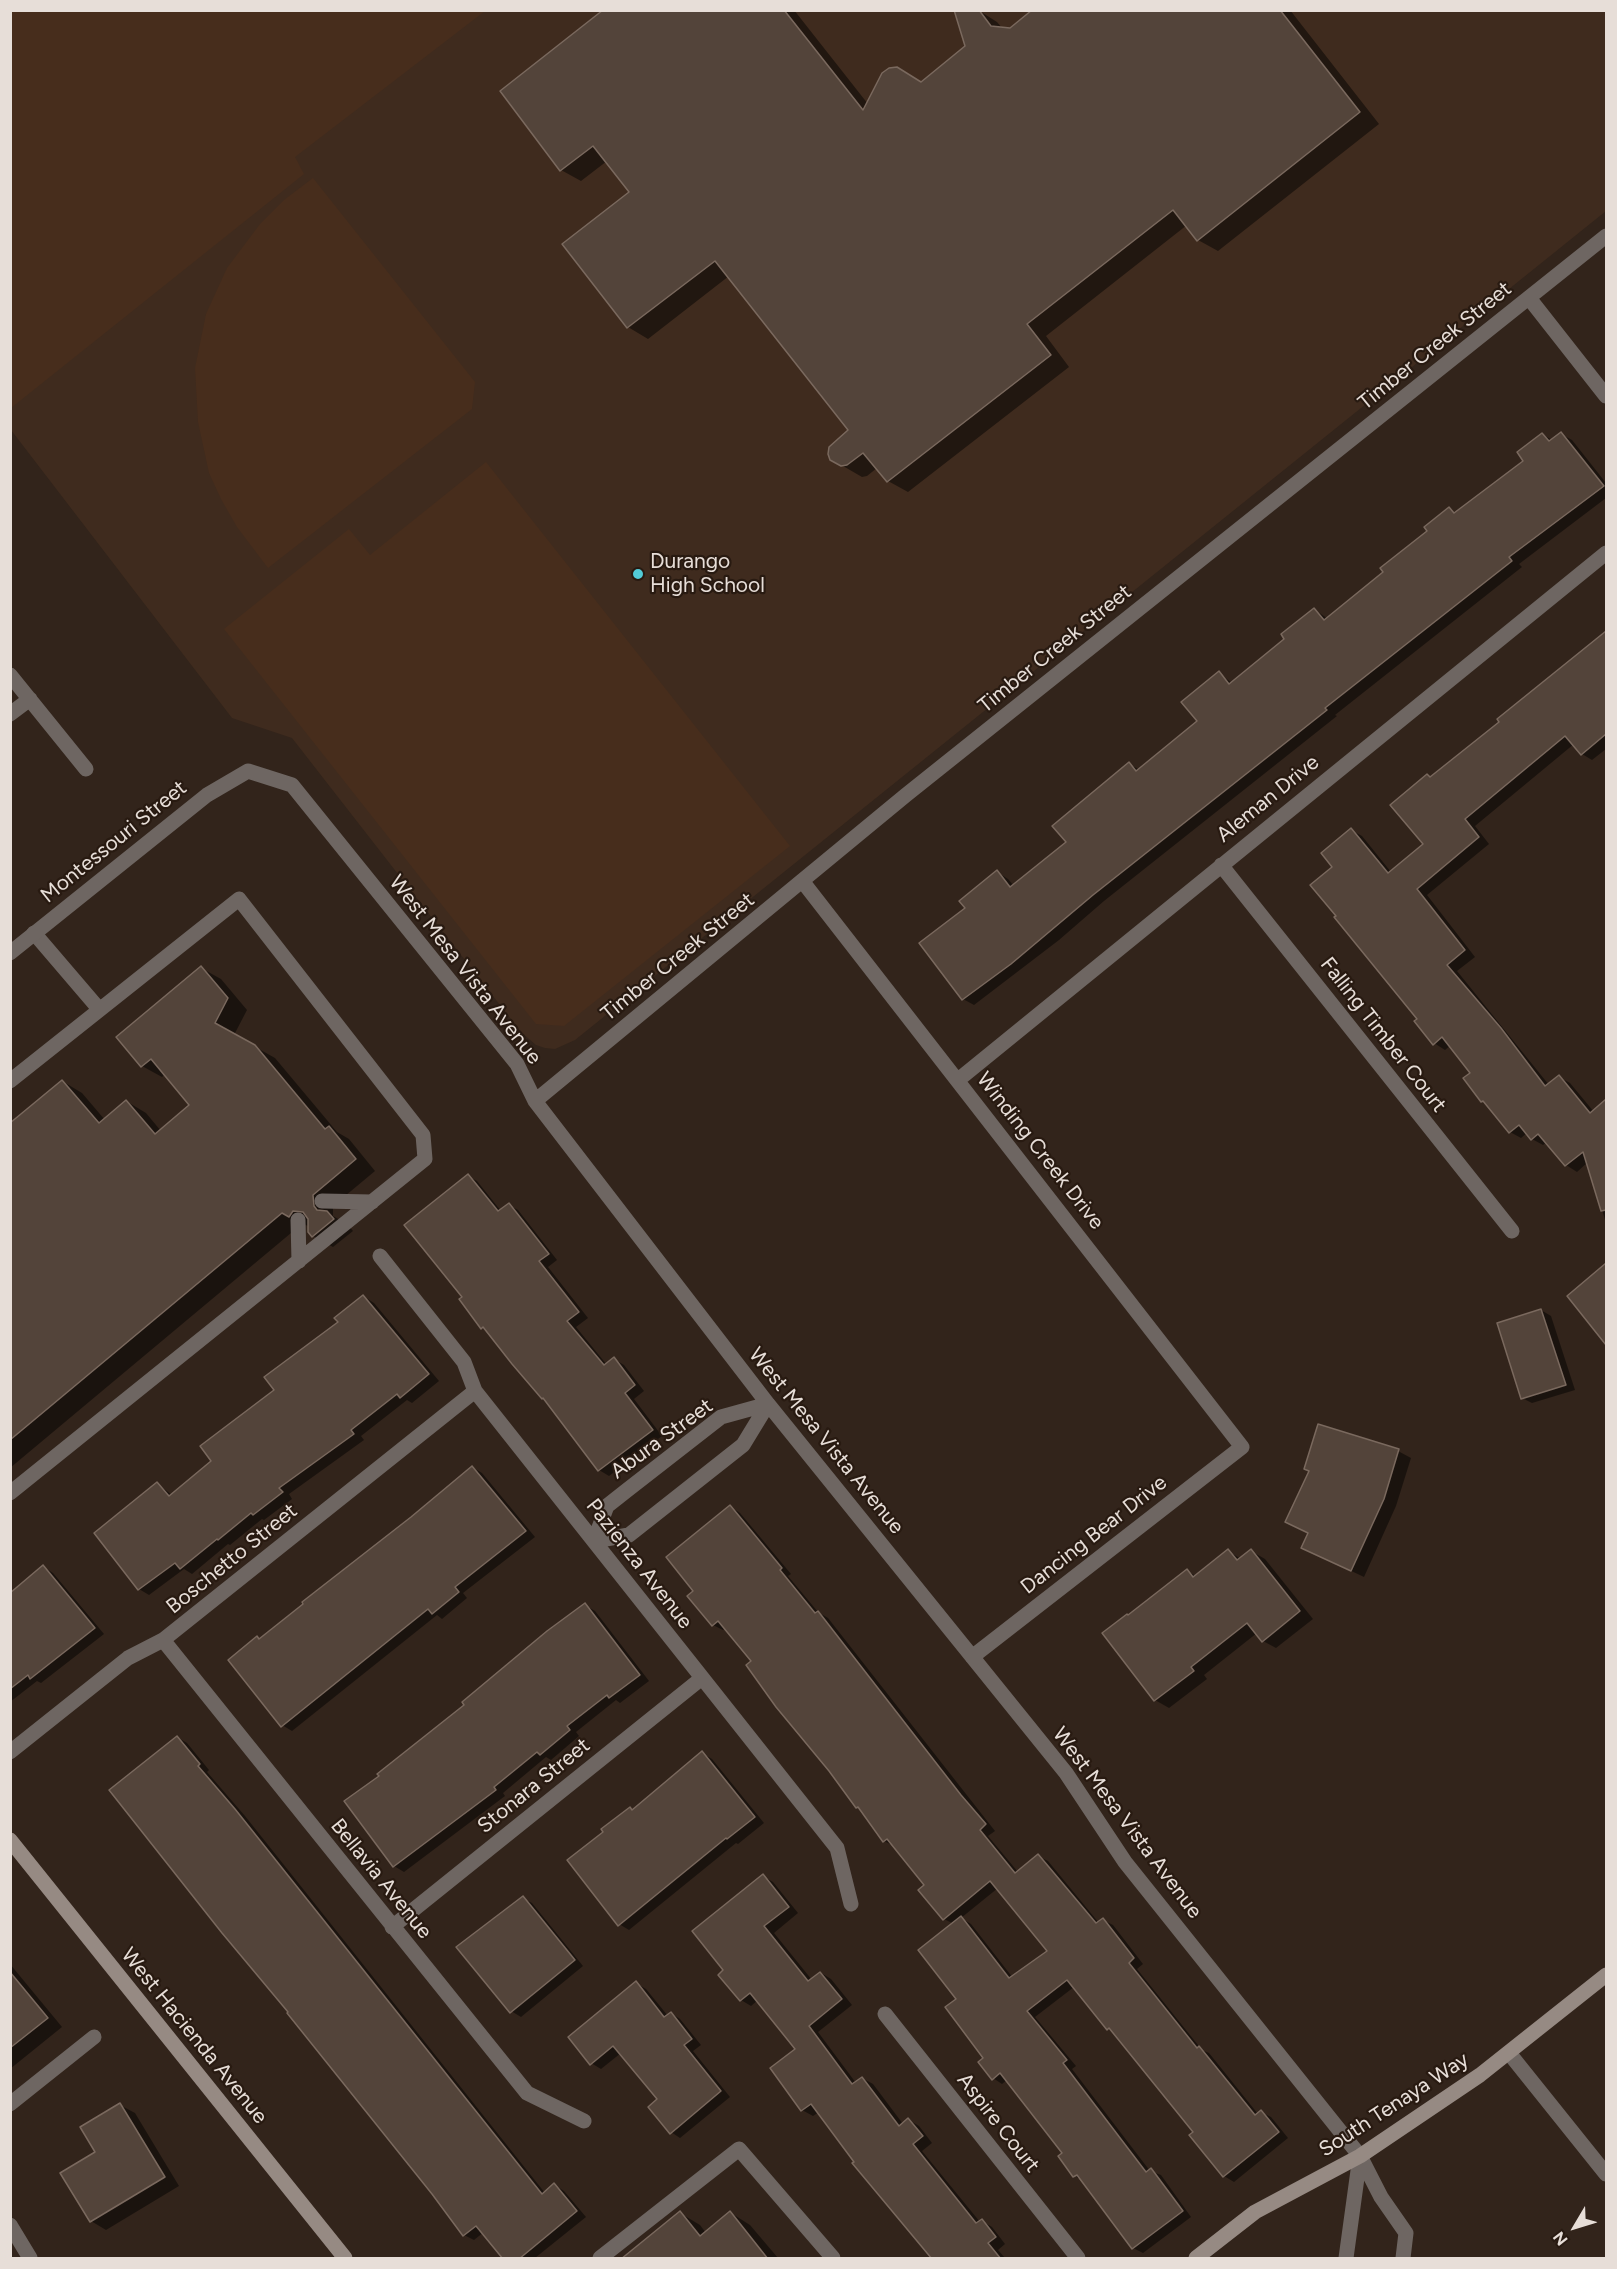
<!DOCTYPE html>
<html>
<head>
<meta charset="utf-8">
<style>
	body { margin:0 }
	#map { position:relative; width:1617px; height:2269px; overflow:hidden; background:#32241b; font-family:Figtree,sans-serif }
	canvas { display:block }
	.frame { position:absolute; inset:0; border:12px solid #e7ded8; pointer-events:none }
	.north { position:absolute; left:1545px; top:2197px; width:60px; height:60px; -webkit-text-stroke:4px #281a11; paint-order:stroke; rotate:232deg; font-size:16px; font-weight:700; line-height:24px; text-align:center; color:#e7ded8 }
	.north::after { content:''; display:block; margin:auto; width:21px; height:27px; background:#e7ded8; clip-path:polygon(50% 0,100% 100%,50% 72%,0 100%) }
</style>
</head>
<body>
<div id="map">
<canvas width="1617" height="2269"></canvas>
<div class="frame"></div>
<div class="north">N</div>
</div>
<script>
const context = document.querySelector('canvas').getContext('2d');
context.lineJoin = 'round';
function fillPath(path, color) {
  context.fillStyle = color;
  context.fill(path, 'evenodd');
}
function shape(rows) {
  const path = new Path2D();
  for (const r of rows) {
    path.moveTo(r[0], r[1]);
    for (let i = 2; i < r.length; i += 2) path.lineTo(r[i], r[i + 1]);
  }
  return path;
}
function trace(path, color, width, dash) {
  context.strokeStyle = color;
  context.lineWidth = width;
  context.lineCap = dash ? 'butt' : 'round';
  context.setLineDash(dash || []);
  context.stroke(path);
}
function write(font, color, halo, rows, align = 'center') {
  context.font = font + ' Figtree,sans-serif';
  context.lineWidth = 4.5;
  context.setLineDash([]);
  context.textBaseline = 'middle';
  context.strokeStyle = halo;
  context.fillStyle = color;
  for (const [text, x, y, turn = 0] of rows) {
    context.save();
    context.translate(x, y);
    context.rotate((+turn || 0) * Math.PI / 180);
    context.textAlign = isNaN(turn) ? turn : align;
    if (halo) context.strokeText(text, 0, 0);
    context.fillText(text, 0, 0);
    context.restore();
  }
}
const built = shape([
	[11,11,1606,11,1606,211,575,1040,555,1049,545,1048,536,1045,521,1032,292,738,232,718,11,430]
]);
const green = shape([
	[11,10,485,10,485,11,295,157,304,174,11,408],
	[313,178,475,382,472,409,268,568,237,527,221,499,209,473,198,422,195,368,206,314,227,268,260,224,284,200],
	[486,462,790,846,564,1026,536,1024,224,629,349,529,370,555]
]);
const shadow = shape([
	[606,10,794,10,868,104,921,83,967,47,978,10,997,22,1003,29,1010,30,1035,10,1290,10,1379,124,1218,251,1198,240,1187,225,1046,336,1069,367,908,492,888,481,877,468,867,476,862,477,831,459,850,430,729,276,648,339,628,327,564,245,631,192,607,161,581,181,561,170],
	[1542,434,1552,440,1561,434,1572,440,1606,483,1606,498,1519,564,1522,567,1335,715,1337,716,1104,901,1059,940,974,1005,963,999,968,909,997,872,1008,879,1014,886,1068,843,1129,764,1140,770,1199,721,1219,673,1232,683,1286,639,1314,609,1328,619,1386,573,1449,509,1457,513,1526,461],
	[1606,634,1606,749,1592,760,1582,754,1574,744,1475,826,1489,844,1427,895,1475,957,1457,971,1549,1085,1559,1077,1570,1083,1594,1112,1601,1105,1606,1108,1606,1171,1600,1176,1588,1162,1577,1172,1566,1165,1547,1142,1543,1145,1532,1139,1527,1133,1521,1138,1510,1132,1488,1105,1482,1101,1472,1073,1451,1045,1445,1050,1434,1043,1419,1020,1334,867,1351,830,1362,836,1391,872,1425,844,1431,778,1501,722,1522,701],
	[201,968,221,979,247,1010,234,1035,275,1058,337,1132,349,1139,375,1171,333,1206,333,1216,347,1224,353,1231,333,1247,313,1236,309,1227,303,1223,10,1468,10,1125,62,1081,82,1093,105,1120,126,1101,146,1113,161,1131,191,1105,165,1074,162,1077,142,1066],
	[468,1176,477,1181,501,1211,509,1205,518,1210,557,1260,548,1267,588,1318,576,1327,607,1365,614,1359,624,1365,644,1391,634,1399,662,1436,609,1476,599,1470,547,1400,488,1331,482,1328,464,1297],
	[1606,1190,1606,1223,1597,1193],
	[1603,1267,1606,1269,1606,1338,1599,1333],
	[363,1296,374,1303,439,1381,412,1403,407,1400,361,1436,364,1440,289,1494,292,1499,264,1520,262,1519,230,1545,228,1544,192,1574,184,1569,149,1595,139,1589,158,1484,172,1495,214,1461,276,1390],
	[1541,1310,1551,1316,1575,1390,1532,1403,1522,1398],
	[1319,1426,1398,1451,1411,1458,1396,1506,1364,1577,1303,1548,1310,1533,1311,1471],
	[472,1467,482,1473,535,1537,463,1593,467,1598,442,1619,437,1615,292,1731,282,1725,257,1638,260,1640,412,1519],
	[731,1507,740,1513,791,1574,788,1576,818,1612,828,1618,995,1831,988,1836,1018,1872,1038,1856,1048,1861,1099,1923,1103,1920,1113,1925,1143,1964,1137,1969,1202,2050,1209,2053,1258,2114,1261,2112,1271,2117,1288,2138,1234,2182,1224,2176,1195,2132,1115,2032,1108,2029,1074,1987,1035,2017,1076,2066,1072,2069,1150,2171,1161,2175,1191,2217,1143,2253,1133,2248,1084,2182,1075,2176,1064,2153,1007,2080,1002,2084,993,2078,958,1999,954,1924,944,1919,926,1885,894,1846,884,1841,863,1811,857,1807,753,1661,726,1628,723,1630,713,1625,696,1591],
	[998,1888,1049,1951,1013,1978,971,1924,961,1918],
	[1228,1551,1241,1559,1251,1551,1265,1559,1313,1619,1276,1648,1263,1641,1257,1633,1204,1675,1207,1679,1169,1708,1155,1700,1104,1633,1129,1617,1187,1571,1196,1576],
	[44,1567,53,1573,104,1634,41,1683,37,1681,10,1702,10,1593],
	[585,1605,595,1611,649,1681,620,1703,616,1700,576,1732,579,1736,551,1760,546,1757,503,1793,505,1796,404,1872,394,1866,381,1776],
	[177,1737,187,1743,209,1770,207,1772,245,1816,545,2193,555,2185,564,2191,586,2217,535,2258,505,2258,484,2232,474,2240,464,2235],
	[702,1753,712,1759,764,1823,738,1844,736,1843,629,1930,619,1924,633,1811],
	[763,1876,773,1882,798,1913,774,1933,812,1980,821,1973,831,1979,852,2005,818,2032,856,2083,862,2078,873,2084,903,2124,909,2120,919,2126,932,2143,922,2151,980,2222,982,2221,992,2227,1005,2244,998,2250,1005,2258,932,2258,819,2112,813,2116,802,2110,797,2049,758,2000,751,2006,741,2000,726,1971],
	[523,1898,532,1903,583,1966,521,2017,511,2011],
	[10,1964,62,2027,10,2069],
	[636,1983,646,1989,668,2016,671,2013,680,2019,701,2045,693,2051,730,2097,680,2138,671,2132,659,2099,621,2053,601,2069,591,2063],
	[120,2105,135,2113,179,2186,106,2230,91,2221,97,2153],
	[680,2213,700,2225,706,2233,731,2213,750,2225,778,2258,642,2258]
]);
const building = shape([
	[603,10,784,10,863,110,882,73,889,68,897,67,921,82,965,46,954,10,979,10,991,26,1010,28,1032,10,1280,10,1360,112,1197,241,1173,210,1027,324,1051,355,887,482,863,453,847,465,841,466,830,460,828,454,829,447,848,430,715,261,627,328,562,244,629,192,593,146,560,171,500,91,603,10],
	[1561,432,1604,486,1509,557,1512,561,1325,708,1327,710,1093,895,1011,964,962,1000,919,943,965,908,959,901,997,870,1010,887,1066,842,1052,826,1129,762,1136,771,1197,721,1181,702,1219,671,1229,684,1284,639,1281,634,1314,608,1324,620,1383,572,1380,568,1427,531,1424,527,1449,507,1454,513,1523,461,1517,452,1542,433,1549,441,1561,432],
	[1606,631,1606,734,1581,755,1565,736,1465,819,1479,837,1417,889,1465,950,1447,965,1501,1028,1545,1086,1559,1075,1590,1113,1606,1099,1606,1210,1601,1211,1583,1152,1565,1166,1538,1134,1531,1140,1519,1125,1509,1133,1483,1101,1481,1102,1463,1078,1470,1073,1442,1037,1433,1045,1414,1021,1417,1019,1334,917,1336,916,1310,885,1332,867,1321,853,1351,828,1388,873,1423,844,1390,805,1427,774,1430,777,1499,722,1497,719,1606,631],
	[201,966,228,998,215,1023,255,1045,325,1129,329,1126,356,1159,313,1195,314,1206,317,1210,327,1211,334,1219,312,1237,308,1232,308,1219,303,1212,293,1211,289,1217,282,1213,10,1440,10,1123,62,1080,99,1123,126,1100,155,1134,189,1105,151,1059,141,1067,116,1037,201,966],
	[468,1174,498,1211,509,1203,549,1254,539,1261,579,1312,567,1321,604,1365,614,1357,635,1385,625,1393,653,1430,598,1471,543,1398,542,1399,512,1364,483,1327,481,1329,459,1299,462,1297,404,1225,468,1174],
	[1606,1263,1606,1345,1567,1296,1606,1263],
	[363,1295,429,1374,400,1398,397,1394,351,1430,354,1434,279,1488,283,1492,253,1515,251,1513,218,1540,217,1539,180,1569,175,1563,138,1590,94,1533,157,1482,169,1496,211,1461,200,1446,274,1390,264,1377,338,1322,334,1318,363,1295],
	[1541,1309,1566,1385,1521,1399,1497,1323,1541,1309],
	[1318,1424,1399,1449,1384,1499,1351,1571,1301,1548,1308,1533,1285,1522,1309,1471,1304,1469,1318,1424],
	[472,1466,526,1531,455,1587,459,1592,432,1614,428,1609,281,1727,228,1660,257,1636,259,1639,303,1604,302,1602,411,1517,472,1466],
	[730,1505,782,1568,780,1570,815,1613,818,1611,961,1795,986,1824,980,1830,1015,1873,1038,1854,1096,1923,1103,1918,1134,1958,1129,1963,1197,2048,1199,2046,1255,2115,1261,2110,1279,2132,1223,2177,1189,2135,1193,2132,1109,2028,1107,2030,1067,1980,1027,2011,1067,2060,1063,2063,1146,2172,1151,2168,1183,2211,1132,2249,1077,2175,1073,2177,1058,2156,1062,2153,1000,2073,992,2080,978,2062,983,2058,945,2007,956,1999,918,1950,961,1916,1009,1978,1047,1951,990,1881,943,1920,918,1890,924,1885,887,1839,883,1842,858,1807,856,1808,829,1771,776,1707,746,1665,751,1661,718,1621,712,1626,687,1596,693,1591,666,1557,730,1505],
	[1228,1549,1237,1560,1251,1549,1300,1611,1262,1642,1247,1623,1191,1667,1194,1671,1154,1701,1102,1633,1127,1614,1128,1615,1187,1569,1193,1577,1228,1549],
	[43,1565,95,1628,30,1679,28,1675,10,1689,10,1593,43,1565],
	[585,1603,640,1675,609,1698,607,1695,567,1726,570,1730,540,1755,537,1752,494,1787,496,1790,393,1867,344,1801,379,1776,377,1774,464,1705,462,1702,547,1631,585,1603],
	[177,1736,200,1764,198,1766,235,1809,542,2194,554,2183,577,2211,519,2259,503,2259,476,2226,463,2236,432,2194,287,2013,288,2012,222,1933,109,1790,177,1736],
	[702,1751,755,1817,727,1839,726,1838,618,1926,567,1860,603,1832,601,1829,630,1807,632,1810,702,1751],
	[763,1874,789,1907,764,1926,808,1981,820,1972,842,1999,809,2026,852,2084,862,2077,899,2126,908,2118,923,2136,913,2144,976,2223,982,2219,996,2237,988,2243,1001,2259,932,2259,852,2163,854,2162,811,2104,801,2111,770,2068,795,2049,750,1993,740,2001,718,1975,723,1970,692,1931,763,1874],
	[523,1896,575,1960,510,2013,456,1947,523,1896],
	[10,1972,48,2018,10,2048,10,1972],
	[636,1981,664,2017,671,2012,692,2039,684,2045,721,2091,670,2134,648,2107,657,2099,613,2046,590,2065,568,2037,636,1981],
	[120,2103,165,2177,90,2222,60,2173,95,2152,80,2127,120,2103],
	[680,2211,700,2236,730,2211,768,2259,621,2259,680,2211]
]);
const lane = shape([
	[34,933,99,1009],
	[10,1081,239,899,423,1135,425,1159,10,1493],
	[322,1201,372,1202],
	[298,1220,299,1261],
	[10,2104,94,2037],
	[1360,2156,1381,2197,1406,2233,1403,2258],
	[600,2258,739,2149,833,2258],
	[1346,2258,1360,2156]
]);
const street = shape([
	[1529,298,1606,396],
	[10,675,86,769],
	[10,714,30,699],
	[1221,865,1512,1231],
	[803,882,1242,1447,972,1657],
	[10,953,207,795,248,771,292,785,517,1064,535,1101,768,1404,1066,1773,1125,1862,1360,2156],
	[958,1080,1606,553],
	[535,1101,906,795,1606,236],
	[380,1256,464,1362,475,1391,837,1848,851,1904],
	[594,1541,607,1506,626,1491,721,1417,768,1404],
	[594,1541,629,1535,743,1445,768,1404],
	[163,1640,527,2093,584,2121],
	[10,1752,128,1658,163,1640,475,1391],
	[392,1927,702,1678],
	[885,2014,1078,2258],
	[1509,2053,1606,2174],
	[10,2225,30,2258]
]);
const secondary = shape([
	[10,1840,345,2258],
	[1196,2258,1255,2212,1360,2156,1480,2075,1606,1975]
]);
const markers = [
	[638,574,6,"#52cbd7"]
];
const streetNames = [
	["Timber Creek Street",1435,346,-39],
	["Timber Creek Street",1055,649,-39],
	["Aleman Drive",1268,799,-39],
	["Montessouri Street",114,842,-39],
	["Timber Creek Street",678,957,-39],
	["West Mesa Vista Avenue",465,970,52],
	["Falling Timber Court",1383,1035,52],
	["Winding Creek Drive",1040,1151,52],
	["Abura Street",662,1439,-36],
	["West Mesa Vista Avenue",826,1441,51],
	["Dancing Bear Drive",1094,1535,-38],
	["Boschetto Street",232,1559,-39],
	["Pazienza Avenue",639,1564,52],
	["Stonara Street",534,1786,-39],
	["West Mesa Vista Avenue",1127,1823,53],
	["Bellavia Avenue",381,1879,51],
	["West Hacienda Avenue",194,2036,51],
	["South Tenaya Way",1394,2105,-33],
	["Aspire Court",998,2123,52]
];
const poiNames = [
	["Durango",650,562],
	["High School",650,586]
];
fillPath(built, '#3f2b1e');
fillPath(green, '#472d1c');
fillPath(shadow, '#0007');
fillPath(building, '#53443a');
trace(building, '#7a695e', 1.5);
trace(lane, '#6e6662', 15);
trace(street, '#6e6662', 15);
trace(secondary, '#968a83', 15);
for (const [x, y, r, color] of markers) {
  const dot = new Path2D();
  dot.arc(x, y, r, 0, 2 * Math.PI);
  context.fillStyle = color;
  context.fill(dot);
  trace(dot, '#281a11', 2);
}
write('21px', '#e7ded8', '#281a11', streetNames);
write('21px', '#e7ded8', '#281a11', poiNames, 'left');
</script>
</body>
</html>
